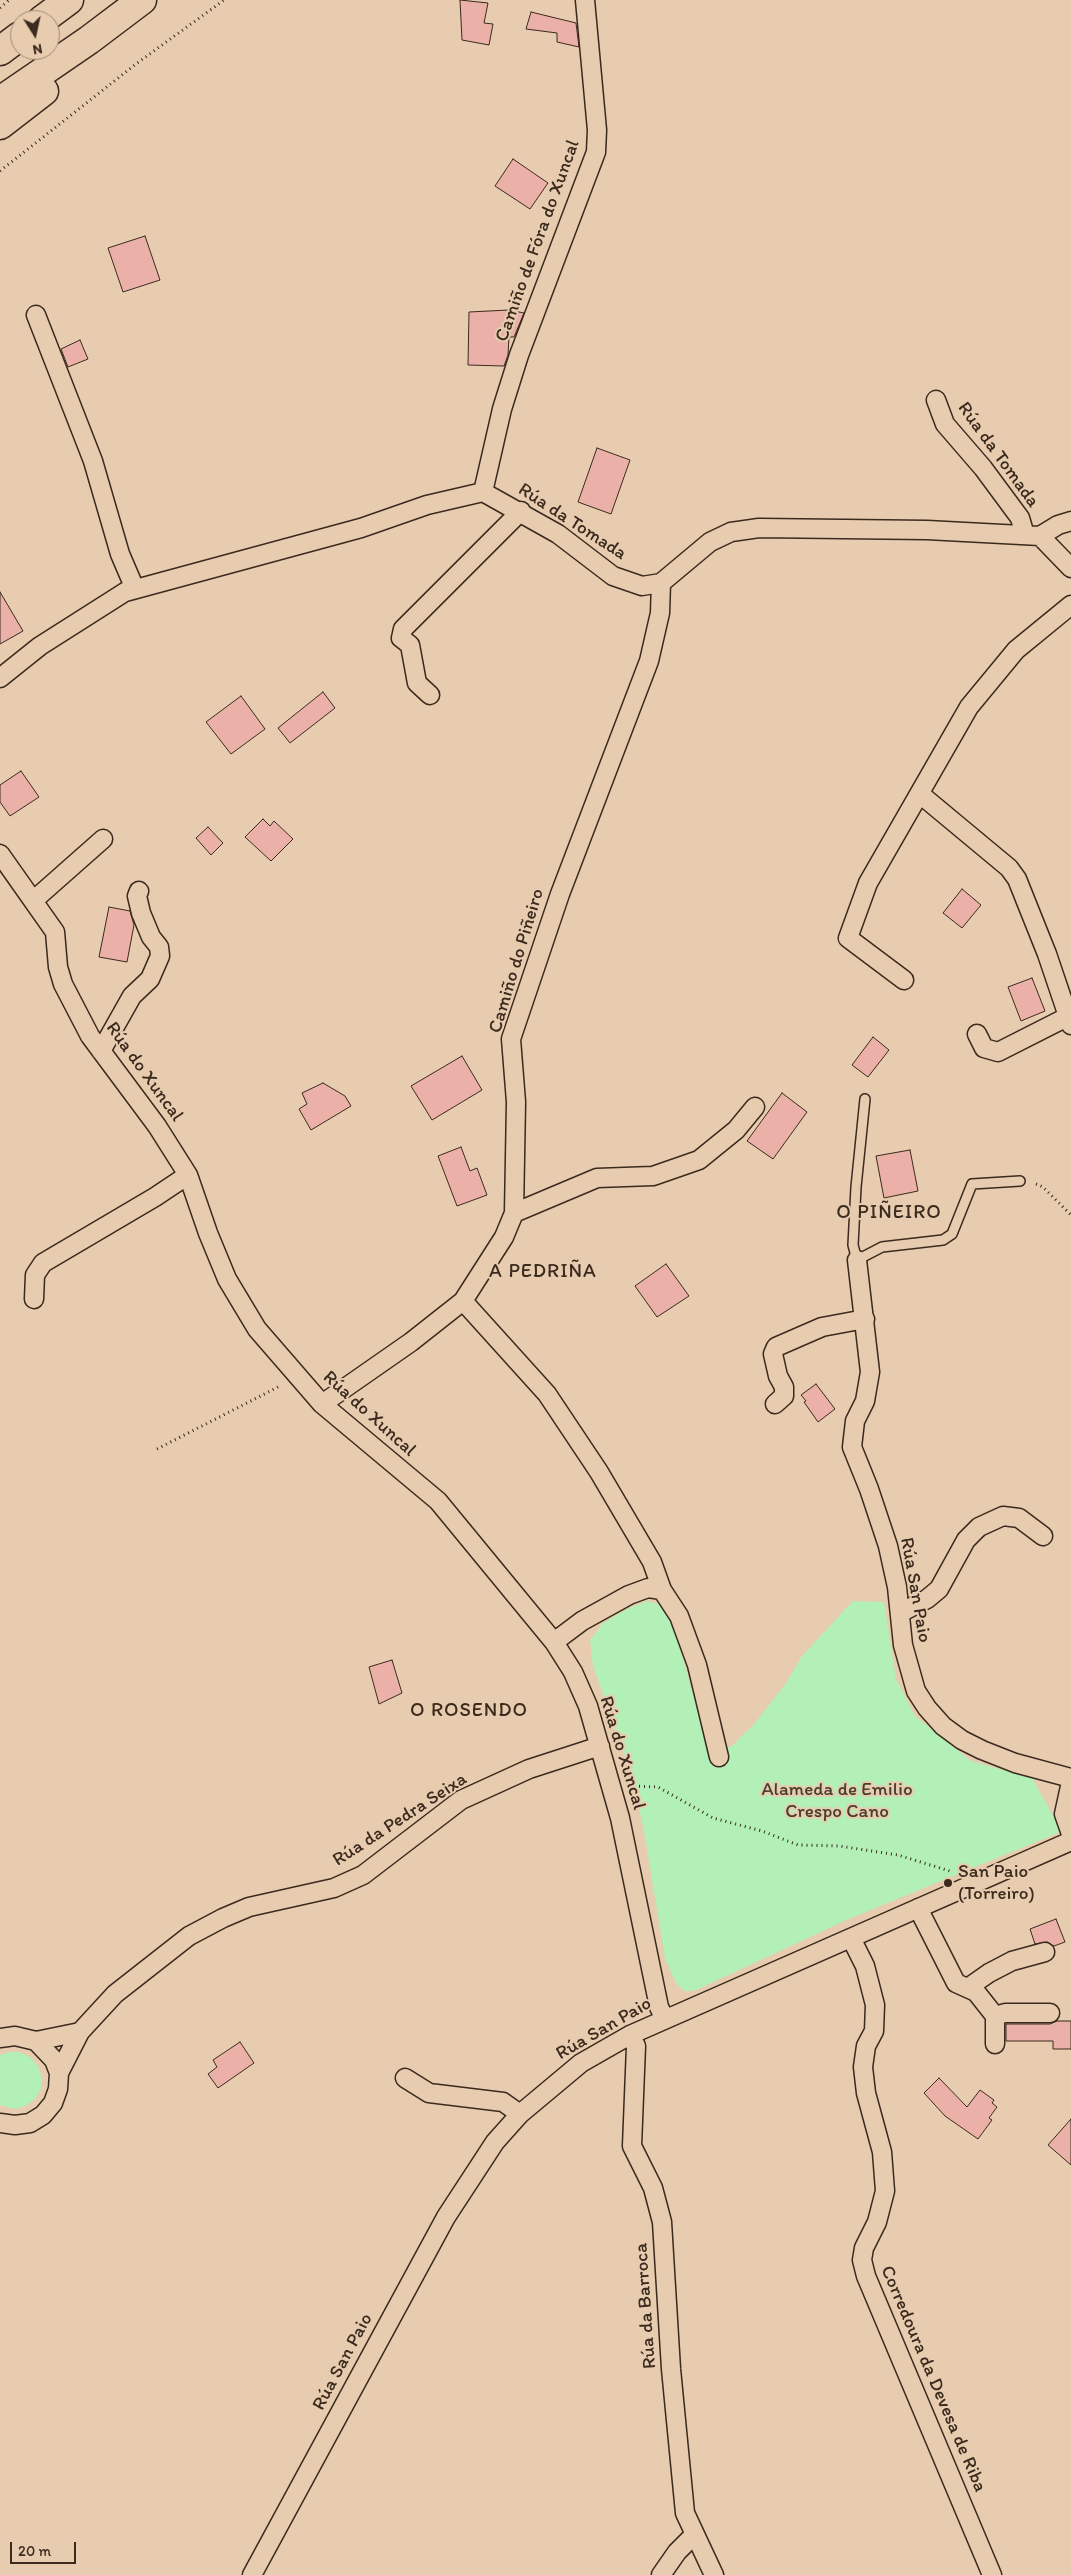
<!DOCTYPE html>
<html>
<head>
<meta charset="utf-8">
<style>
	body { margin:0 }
	#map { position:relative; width:1071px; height:2575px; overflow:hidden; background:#e7ccaf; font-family:Itim,sans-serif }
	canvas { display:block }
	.north { position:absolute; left:10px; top:10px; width:50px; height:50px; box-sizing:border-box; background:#e7ccaf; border:1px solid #a28b75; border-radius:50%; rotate:170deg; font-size:14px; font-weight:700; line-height:20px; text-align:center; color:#3b2a1e }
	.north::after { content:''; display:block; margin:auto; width:18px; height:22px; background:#3b2a1e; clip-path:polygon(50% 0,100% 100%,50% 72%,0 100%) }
	.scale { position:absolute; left:10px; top:2542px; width:66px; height:22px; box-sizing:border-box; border:2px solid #3b2a1e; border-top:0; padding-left:6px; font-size:15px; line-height:18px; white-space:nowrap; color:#3b2a1e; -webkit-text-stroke:4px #e7ccaf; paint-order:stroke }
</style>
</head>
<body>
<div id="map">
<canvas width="1071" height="2575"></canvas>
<div class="north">N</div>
<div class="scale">20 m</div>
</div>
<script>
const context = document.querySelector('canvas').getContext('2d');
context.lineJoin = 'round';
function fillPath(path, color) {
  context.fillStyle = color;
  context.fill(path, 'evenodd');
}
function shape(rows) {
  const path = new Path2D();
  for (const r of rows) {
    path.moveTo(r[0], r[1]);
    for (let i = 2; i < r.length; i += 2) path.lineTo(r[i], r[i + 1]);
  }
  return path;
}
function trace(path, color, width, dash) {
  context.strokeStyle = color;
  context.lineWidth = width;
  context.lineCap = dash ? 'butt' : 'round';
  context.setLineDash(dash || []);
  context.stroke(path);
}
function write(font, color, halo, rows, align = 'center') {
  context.font = font + ' Itim,sans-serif';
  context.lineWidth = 4;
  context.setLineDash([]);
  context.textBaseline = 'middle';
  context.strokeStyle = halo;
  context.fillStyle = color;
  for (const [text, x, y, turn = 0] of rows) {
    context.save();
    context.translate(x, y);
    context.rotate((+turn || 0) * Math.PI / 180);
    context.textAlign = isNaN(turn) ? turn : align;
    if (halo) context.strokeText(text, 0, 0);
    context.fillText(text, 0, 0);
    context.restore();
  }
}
const green = shape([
	[647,1601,662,1605,672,1618,710,1756,733,1745,755,1723,786,1683,802,1656,853,1601,884,1602,896,1679,915,1716,971,1761,1032,1778,1060,1828,1058,1833,851,1918,694,1991,684,1991,676,1983,665,1959,644,1831,631,1774,593,1666,590,1640,603,1623,627,1609],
	[10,2052,19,2052,30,2057,38,2066,42,2078,41,2089,35,2099,26,2106,14,2109,0,2105,0,2055]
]);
const building = shape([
	[460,0,488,3,484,23,493,24,489,45,462,40,460,0],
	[531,12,576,23,579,47,557,42,557,33,526,29,531,12],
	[513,159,548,183,530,209,495,186,513,159],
	[145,236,160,280,123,292,108,248,145,236],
	[509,310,524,313,514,337,509,337,508,355,504,366,468,365,469,312,509,310],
	[80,340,88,359,68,367,61,349,80,340],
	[597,448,630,460,611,514,578,502,597,448],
	[0,592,23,631,0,644,0,592],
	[323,692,335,708,290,743,278,728,323,692],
	[241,696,265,729,231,754,206,722,241,696],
	[21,771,39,797,10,816,0,802,0,785,21,771],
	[263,819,270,826,274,821,293,839,271,861,245,837,263,819],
	[208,827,223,843,211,855,196,838,208,827],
	[962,889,981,905,962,928,943,913,962,889],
	[109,907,130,911,134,925,127,962,99,957,109,907],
	[1032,978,1045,1011,1021,1021,1008,987,1032,978],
	[873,1037,889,1050,868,1077,852,1065,873,1037],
	[462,1056,482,1090,432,1120,411,1086,462,1056],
	[323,1083,345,1096,351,1106,311,1130,299,1109,307,1104,302,1093,323,1083],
	[782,1093,807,1112,773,1159,747,1141,782,1093],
	[461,1147,470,1171,477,1168,487,1195,457,1206,438,1156,461,1147],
	[910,1150,918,1191,884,1198,876,1156,910,1150],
	[666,1264,689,1296,657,1317,635,1286,666,1264],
	[816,1384,835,1409,818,1422,804,1402,806,1401,801,1395,816,1384],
	[392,1660,402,1693,379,1704,369,1667,392,1660],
	[1056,1919,1065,1942,1054,1946,1047,1942,1035,1944,1030,1929,1056,1919],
	[1057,2021,1071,2021,1071,2049,1053,2049,1053,2041,1006,2041,1006,2024,1050,2024,1057,2021],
	[240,2042,254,2063,218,2088,208,2074,217,2067,213,2060,240,2042],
	[939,2078,967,2107,980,2090,994,2100,992,2103,997,2107,989,2118,992,2120,978,2139,945,2116,924,2093,939,2078],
	[1071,2119,1071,2165,1048,2145,1071,2119]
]);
const path = shape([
	[0,8,9,0],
	[0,171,136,64,224,0],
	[1036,1184,1043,1187,1071,1215],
	[157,1449,280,1386],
	[634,1786,658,1787,713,1818,762,1831,798,1845,839,1846,898,1855,953,1872]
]);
const lane = shape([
	[865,1099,856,1187,853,1245,857,1260,882,1247,943,1240,952,1234,972,1184,1020,1181]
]);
const street = shape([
	[36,315,93,461,120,554,135,589],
	[936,400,945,424,983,468,1020,518,1025,535],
	[483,492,502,409,519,355,596,152,597,130,585,0],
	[1040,536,1058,525,1071,521],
	[0,678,40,646,125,592,361,528,427,505,483,492,558,534,613,576,642,586,661,583,710,542,731,532,759,528,927,530,1040,536,1071,568],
	[430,695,417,683,410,645,401,638,403,629,521,511],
	[920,794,1009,868,1017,879,1047,954,1071,1025],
	[0,854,55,932,58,967,63,984,90,1036,157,1126,188,1175,208,1233,227,1279,257,1329,322,1404,438,1501,554,1642,573,1672,588,1706,620,1818,659,2007,665,2019],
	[34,900,103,839],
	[904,980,848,938,868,883,969,707,1016,650,1071,605],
	[977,1034,984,1048,998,1052,1069,1016],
	[101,1051,132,996,150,979,160,956,159,947,151,937,141,913,137,896,139,891],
	[514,1213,597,1178,653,1176,699,1160,736,1130,755,1107],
	[857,1260,870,1372,865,1401,855,1421,852,1447,869,1489,888,1546,897,1587,903,1645,916,1691,927,1708,943,1726,962,1740,982,1750,1015,1763,1071,1778],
	[34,1299,35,1275,43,1263,155,1197,188,1175],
	[463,1301,547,1394,599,1472,652,1562,662,1590,679,1616,697,1665,719,1757],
	[322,1404,411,1342,463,1301,504,1237,514,1213,516,1102,511,1039,560,894,649,661,660,613,661,583],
	[775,1404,784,1396,784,1387,778,1376,773,1354,776,1347,822,1327,865,1319],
	[900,1613,927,1599,939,1589,966,1540,979,1527,1003,1516,1019,1518,1043,1536],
	[554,1642,582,1621,629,1595,648,1588,662,1590],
	[1071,1782,1064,1814,1071,1834],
	[918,1908,956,1983,976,1992,995,2016,995,2044],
	[851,1938,865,1966,875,2005,874,2031,866,2046,863,2067,866,2093,882,2152,885,2191,877,2222,864,2248,862,2260,866,2276,992,2575],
	[969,1987,989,1973,1012,1961,1045,1952],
	[995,2016,1005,2013,1050,2013],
	[630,2035,636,2046,632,2146,653,2188,662,2222,671,2369,685,2513,714,2575],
	[0,2038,15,2036,36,2041,54,2060,59,2073,58,2089,53,2103,43,2115,30,2123,15,2125,0,2123],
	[36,2041,80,2032],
	[59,2073,80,2032,115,1994,189,1936,223,1918,249,1907,334,1888,363,1875,461,1800,529,1769,600,1746],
	[405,2078,429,2093,503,2102,520,2114],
	[252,2575,446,2217,495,2142,520,2114,581,2063,630,2035,1071,1841],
	[661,2575,677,2552,694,2535]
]);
const highway = shape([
	[42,20,69,0],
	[0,51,20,36],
	[0,101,89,40,142,0],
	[0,125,44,91]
]);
const markers = [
	[948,1883,5,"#3b2a1e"]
];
const streetNames = [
	["Camiño de Fóra do Xuncal",538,241,-70],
	["Rúa da Tomada",998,455,54],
	["Rúa da Tomada",572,522,33],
	["Camiño do Piñeiro",517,961,-73],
	["Rúa do Xuncal",144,1072,54],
	["Rúa do Xuncal",369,1414,42],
	["Rúa San Paio",915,1590,80],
	["Rúa do Xuncal",622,1753,73],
	["Rúa da Pedra Seixa",400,1820,-33],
	["Rúa San Paio",604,2029,-30],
	["Rúa da Barroca",646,2306,-94],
	["Rúa San Paio",343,2362,-62],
	["Corredoura da Devesa de Riba",933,2379,67]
];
const parkNames = [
	["Alameda de Emilio",837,1790],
	["Crespo Cano",837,1812]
];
const poiNames = [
	["San Paio",958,1872],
	["(Torreiro)",958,1894]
];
const neighbourhoodNames = [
	["O PIÑEIRO",889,1213],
	["A PEDRIÑA",543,1272],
	["O ROSENDO",469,1711]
];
fillPath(green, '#b2f0b7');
fillPath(building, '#ebb1a9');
trace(building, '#3b2a1e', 1);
trace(lane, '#3b2a1e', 12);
trace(street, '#3b2a1e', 21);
trace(highway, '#3b2a1e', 31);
trace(path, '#3b2a1e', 3, [1, 4]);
trace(lane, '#e7ccaf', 9);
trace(street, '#e7ccaf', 18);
trace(highway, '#e7ccaf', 28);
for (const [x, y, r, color] of markers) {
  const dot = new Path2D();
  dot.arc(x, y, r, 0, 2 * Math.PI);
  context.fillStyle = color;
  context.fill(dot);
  trace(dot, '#e7ccaf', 2);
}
write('19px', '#3b2a1e', '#e7ccaf', streetNames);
write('19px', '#473e2d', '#e7ccaf', parkNames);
write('19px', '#3b2a1e', '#e7ccaf', poiNames, 'left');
context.letterSpacing = '1px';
write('20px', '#3b2a1e', '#e7ccaf', neighbourhoodNames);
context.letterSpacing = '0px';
</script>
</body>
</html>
